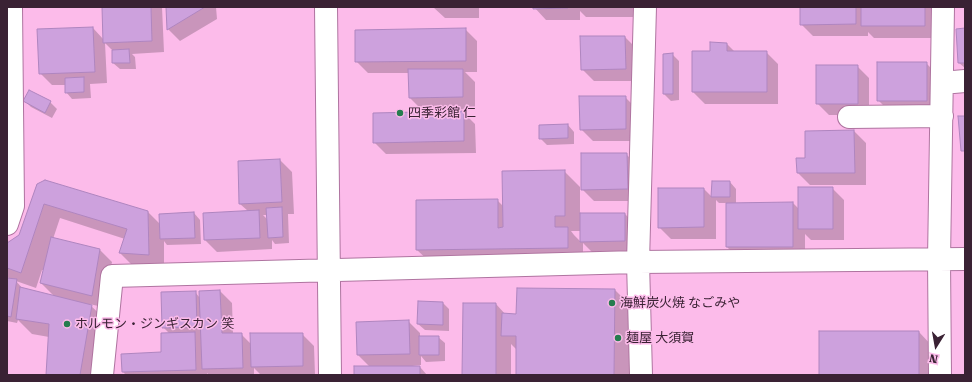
<!DOCTYPE html>
<html>
<head>
<meta charset="utf-8">
<style>
	body { margin:0 }
	#map { position:relative; width:972px; height:382px; overflow:hidden; background:#fcbbea; font-family:"Roboto Serif",serif }
	canvas { display:block }
	.frame { position:absolute; inset:0; border:8px solid #3a2234; pointer-events:none }
	.north { position:absolute; left:916px; top:326px; width:40px; height:40px; -webkit-text-stroke:3px #fcbbea; paint-order:stroke; rotate:191deg; font-size:11px; font-weight:700; line-height:16px; text-align:center; color:#3a2234 }
	.north::after { content:''; display:block; margin:auto; width:14px; height:18px; background:#3a2234; clip-path:polygon(50% 0,100% 100%,50% 72%,0 100%) }
</style>
</head>
<body>
<div id="map">
<canvas width="972" height="382"></canvas>
<div class="frame"></div>
<div class="north">N</div>
</div>
<script>
const context = document.querySelector('canvas').getContext('2d');
context.lineJoin = 'round';
function fillPath(path, color) {
  context.fillStyle = color;
  context.fill(path, 'evenodd');
}
function shape(rows) {
  const path = new Path2D();
  for (const r of rows) {
    path.moveTo(r[0], r[1]);
    for (let i = 2; i < r.length; i += 2) path.lineTo(r[i], r[i + 1]);
  }
  return path;
}
function trace(path, color, width, dash) {
  context.strokeStyle = color;
  context.lineWidth = width;
  context.lineCap = dash ? 'butt' : 'round';
  context.setLineDash(dash || []);
  context.stroke(path);
}
function write(font, color, halo, rows, align = 'center') {
  context.font = font + ' "Roboto Serif","Noto Sans JP",serif';
  context.lineWidth = 3;
  context.setLineDash([]);
  context.textBaseline = 'middle';
  context.strokeStyle = halo;
  context.fillStyle = color;
  for (const [text, x, y, turn = 0] of rows) {
    context.save();
    context.translate(x, y);
    context.rotate((+turn || 0) * Math.PI / 180);
    context.textAlign = isNaN(turn) ? turn : align;
    if (halo) context.strokeText(text, 0, 0);
    context.fillText(text, 0, 0);
    context.restore();
  }
}
const shadow = shape([
	[103,7,162,7,164,52,132,54,135,57,136,69,120,69,113,63,113,51,105,43,107,83,90,84,91,98,72,99,66,92,66,85,52,85,40,73,93,28,104,40],
	[167,7,216,7,217,19,180,41,168,29],
	[433,7,479,7,479,18,445,18],
	[534,7,637,7,637,17,586,17,580,11,580,20,546,20],
	[801,7,936,7,937,38,874,38,868,32,868,36,813,36,801,24],
	[465,29,477,41,477,72,465,72,475,82,475,109,422,110,410,98,409,73,368,73,356,61],
	[965,29,965,68,959,63],
	[625,37,637,49,637,81,594,81,582,69],
	[727,44,735,52,766,52,778,64,778,104,705,104,693,92,693,52,711,52],
	[664,55,673,55,679,61,679,100,671,101,664,94],
	[926,63,938,75,938,112,890,112,878,100],
	[857,66,869,78,869,115,829,115,817,103],
	[625,97,637,109,638,141,593,141,581,129],
	[25,101,50,102,57,109,52,118,31,107],
	[463,112,475,124,476,153,386,154,374,142],
	[568,125,574,132,574,144,547,145,540,138],
	[854,131,866,143,866,185,810,185,798,173,806,159],
	[626,154,638,166,639,201,594,201,582,189],
	[280,160,292,172,294,214,288,214,289,243,275,244,272,240,272,249,217,252,205,240,248,211,240,204],
	[263,215,267,215,268,220],
	[564,171,580,187,580,214,625,214,637,226,637,253,593,253,583,243,583,263,433,265,417,250,417,201,497,200,503,206],
	[571,231,581,231,581,242,574,235],
	[713,182,730,182,736,189,736,203,793,203,799,209,832,188,844,200,844,240,811,240,805,234,805,259,739,259,727,247,727,203,719,203,716,200,716,239,671,239,659,227,704,189,712,197],
	[37,184,148,212,160,224,194,213,200,220,201,244,167,245,164,241,164,270,135,268,120,253,125,239,60,218,53,239,100,250,112,262,103,307,89,304,107,321,98,375,47,375,49,337,32,334,18,320,17,323,7,321,7,279,11,279,7,277,7,244,20,235],
	[42,270,44,270,41,283,55,297,23,289,16,281,36,288],
	[615,290,632,307,631,375,517,375,517,350,511,344,511,375,463,375,496,304,506,315,517,315],
	[220,291,232,303,233,334,241,334,252,345,302,334,314,346,315,375,261,375,254,368,254,375,209,375,207,373,207,375,126,375,123,372,162,353,170,334,163,327,195,292,200,298],
	[443,303,449,309,449,331,425,330,418,324],
	[408,321,420,333,420,337,438,337,445,343,445,361,426,362,421,356,421,365,412,366,412,367,420,367,427,375,355,375,370,367,358,355],
	[919,332,934,348,934,375,820,375]
]);
const building = shape([
	[102,7,151,7,152,41,103,43,102,7],
	[166,7,205,7,167,30,166,7],
	[533,7,568,7,568,8,533,9,533,7],
	[800,7,856,7,856,24,800,25,800,7],
	[861,7,925,7,925,26,861,26,861,7],
	[93,27,95,72,39,74,37,29,93,27],
	[466,28,466,61,355,62,355,30,466,28],
	[965,28,965,63,958,63,956,29,965,28],
	[580,36,625,36,626,69,581,70,580,36],
	[710,42,727,43,727,51,767,51,767,92,692,92,692,51,710,51,710,42],
	[129,49,130,63,112,63,112,50,129,49],
	[673,53,673,94,663,94,663,54,673,53],
	[877,62,927,62,927,101,877,101,877,62],
	[816,65,858,65,858,104,816,104,816,65],
	[408,69,463,69,463,97,409,98,408,69],
	[84,77,84,92,65,93,65,78,84,77],
	[29,90,51,101,45,113,23,101,29,90],
	[579,96,626,96,626,129,580,130,579,96],
	[464,111,464,141,373,143,373,113,464,111],
	[958,116,965,116,965,151,961,151,958,116],
	[568,124,568,138,539,139,539,125,568,124],
	[854,130,855,173,797,173,796,158,805,158,805,131,854,130],
	[581,153,627,153,628,189,581,190,581,153],
	[280,159,282,202,239,204,238,161,280,159],
	[565,170,565,216,555,216,555,227,568,227,568,248,416,250,416,200,498,199,498,228,503,227,502,171,565,170],
	[45,180,148,211,149,255,119,253,127,229,44,204,21,273,7,268,7,243,19,235,37,184,45,180],
	[712,181,730,181,730,197,711,197,712,181],
	[798,187,833,187,833,229,798,229,798,187],
	[658,188,704,188,704,227,658,228,658,188],
	[793,202,793,247,726,247,726,203,793,202],
	[282,207,283,237,268,238,266,208,282,207],
	[259,210,260,238,204,240,203,213,259,210],
	[194,212,195,238,160,239,159,214,194,212],
	[580,213,625,213,625,241,580,242,580,213],
	[51,237,100,249,92,296,40,283,51,237],
	[7,278,17,279,11,317,7,316,7,278],
	[20,287,92,305,80,375,46,375,49,324,16,319,20,287],
	[517,288,615,289,614,375,516,375,516,336,501,336,502,313,516,314,517,288],
	[220,290,222,333,242,333,243,368,202,369,199,291,220,290],
	[196,291,197,327,162,328,161,292,196,291],
	[418,301,443,302,443,325,417,324,418,301],
	[463,303,496,303,496,375,462,375,463,303],
	[409,320,410,354,357,355,356,322,409,320],
	[819,331,919,331,919,375,819,375,819,331],
	[195,332,196,370,122,372,121,354,161,352,161,333,195,332],
	[250,333,303,333,303,366,251,367,250,333],
	[419,336,439,336,439,355,419,355,419,336],
	[354,366,420,366,420,375,354,375,354,366]
]);
const street = shape([
	[326,7,330,375],
	[942,83,965,81],
	[849,117,942,116],
	[7,224,13,206,11,7],
	[102,375,112,276,638,262,965,259],
	[641,375,638,262,645,7],
	[940,375,939,260,943,7]
]);
const markers = [
	[400,113,4,"#257c4f"],
	[612,303,4,"#257c4f"],
	[67,324,4,"#257c4f"],
	[618,338,4,"#257c4f"]
];
const poiNames = [
	["四季彩館 仁",408,113],
	["海鮮炭火焼 なごみや",620,303],
	["ホルモン・ジンギスカン 笑",75,324],
	["麺屋 大須賀",626,338]
];
fillPath(shadow, '#0003');
fillPath(building, '#cda1dd');
trace(building, '#af85bf', 1);
trace(street, '#af74a0', 24);
trace(street, '#fff', 22);
for (const [x, y, r, color] of markers) {
  const dot = new Path2D();
  dot.arc(x, y, r, 0, 2 * Math.PI);
  context.fillStyle = color;
  context.fill(dot);
  trace(dot, '#fcbbea', 1.5);
}
write('13px', '#3a2234', '#fcbbea', poiNames, 'left');
</script>
</body>
</html>
